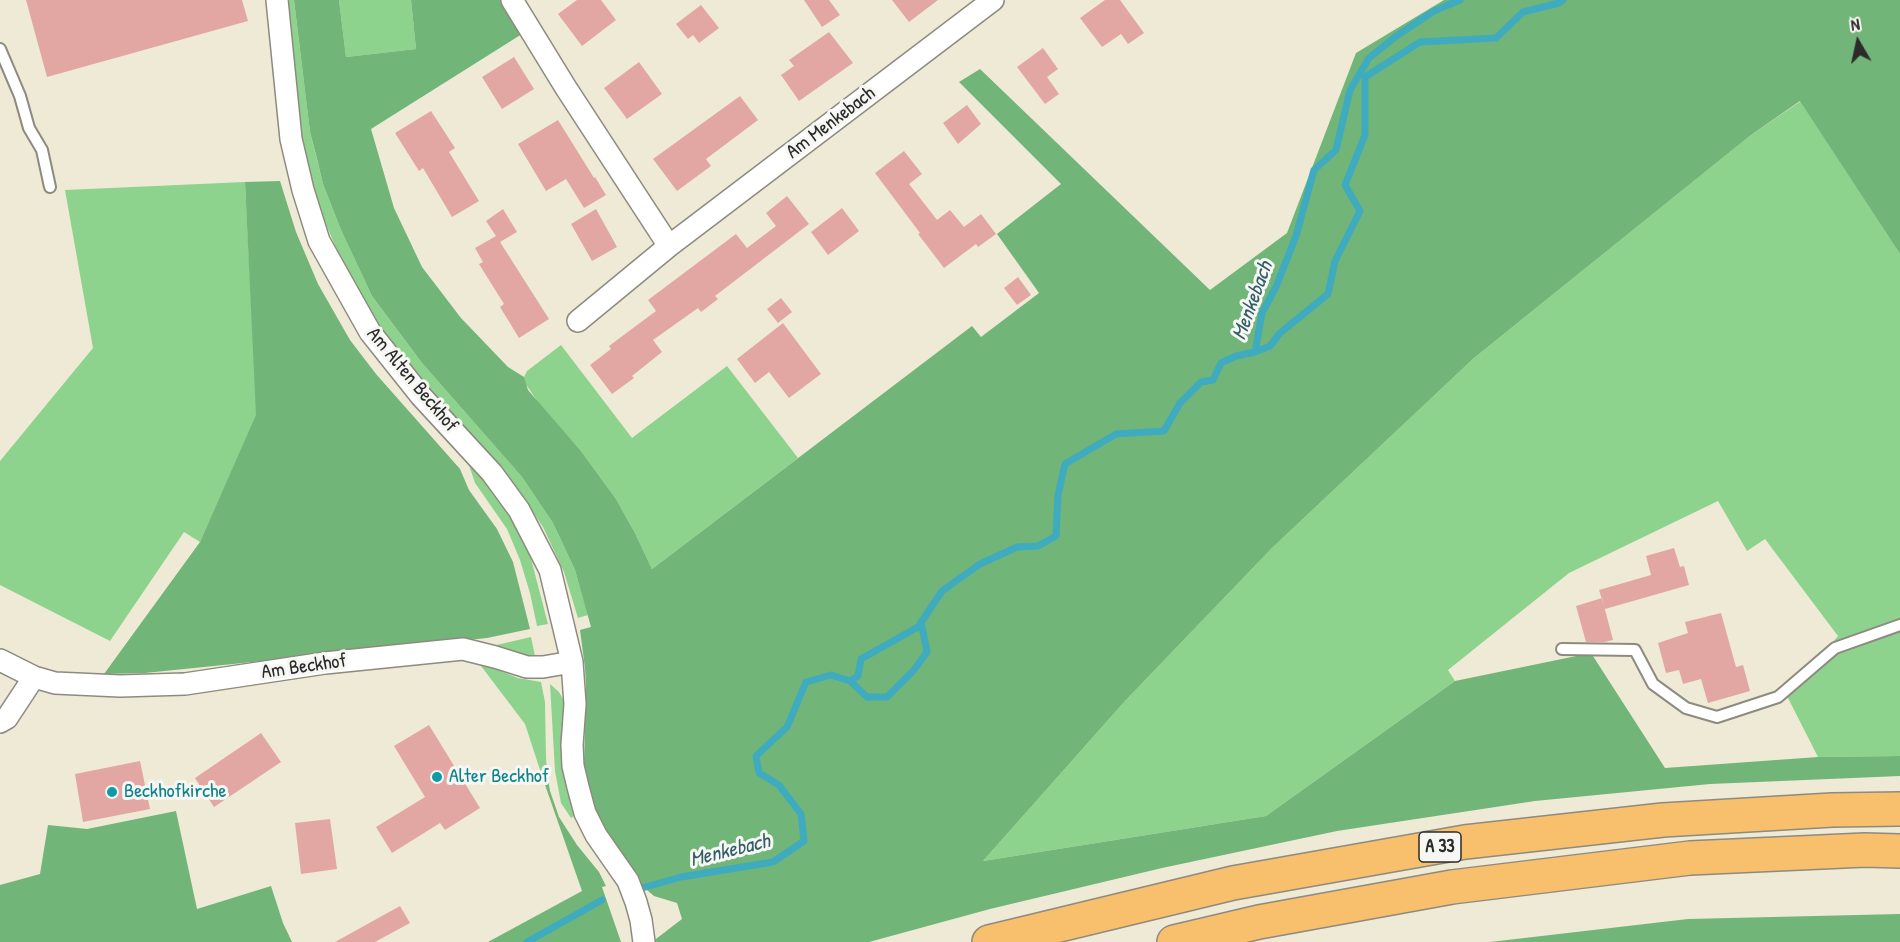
<!DOCTYPE html>
<html>
<head>
<meta charset="utf-8">
<style>
	body { margin:0 }
	#map { position:relative; width:1900px; height:942px; overflow:hidden; background:#efead5; font-family:"Patrick Hand",sans-serif }
	canvas { display:block }
	.north { position:absolute; left:1828px; top:12px; width:60px; height:60px; -webkit-text-stroke:4px #f6f6f2; paint-order:stroke; rotate:351deg; font-size:16px; font-weight:700; line-height:24px; text-align:center; color:#2b2b2b }
	.north::after { content:''; display:block; margin:auto; width:21px; height:27px; background:#2b2b2b; clip-path:polygon(50% 0,100% 100%,50% 72%,0 100%) }
</style>
</head>
<body>
<div id="map">
<canvas width="1900" height="942"></canvas>
<div class="north">N</div>
</div>
<script>
const context = document.querySelector('canvas').getContext('2d');
context.lineJoin = 'round';
function fillPath(path, color) {
  context.fillStyle = color;
  context.fill(path, 'evenodd');
}
function shape(rows) {
  const path = new Path2D();
  for (const r of rows) {
    path.moveTo(r[0], r[1]);
    for (let i = 2; i < r.length; i += 2) path.lineTo(r[i], r[i + 1]);
  }
  return path;
}
function trace(path, color, width, dash) {
  context.strokeStyle = color;
  context.lineWidth = width;
  context.lineCap = dash ? 'butt' : 'round';
  context.setLineDash(dash || []);
  context.stroke(path);
}
function write(font, color, halo, rows, align = 'center') {
  context.font = font + ' "Patrick Hand",sans-serif';
  context.lineWidth = 6;
  context.setLineDash([]);
  context.textBaseline = 'middle';
  context.strokeStyle = halo;
  context.fillStyle = color;
  for (const [text, x, y, turn = 0] of rows) {
    context.save();
    context.translate(x, y);
    context.rotate((+turn || 0) * Math.PI / 180);
    context.textAlign = isNaN(turn) ? turn : align;
    if (halo) context.strokeText(text, 0, 0);
    context.fillText(text, 0, 0);
    context.restore();
  }
}
const green = shape([
	[287,0,294,0,310,132,323,184,341,230,372,296,422,363,522,477,553,523,575,570,588,615,578,618,564,572,543,527,515,486,423,382,381,330,351,282,324,220,306,159,302,138,294,76],
	[339,0,411,0,416,49,346,57],
	[1801,101,1900,254,1900,756,1818,757,1787,696,1838,636,1765,539,1747,551,1718,501,1569,573,1448,670,1455,681,1266,816,983,861,1125,701,1272,548,1474,358,1751,135],
	[245,182,257,415,200,542,184,532,110,641,0,585,0,461,93,348,65,190],
	[561,345,632,438,727,366,798,458,652,569,635,533,616,499,581,451,540,405,525,383,524,377,527,371],
	[468,462,503,503,515,523,530,555,548,624,537,626,530,593,520,560,507,529,475,483],
	[531,637,535,656,524,658,492,646],
	[478,662,518,678,541,682,545,702,546,758,548,779,543,779,525,724],
	[550,684,559,692,564,701,564,767,577,814,571,818,561,803,555,771]
]);
const forest = shape([
	[294,0,339,0,346,57,416,49,411,0,501,0,522,34,371,129,394,208,422,267,461,318,508,367,524,377,528,390,581,451,616,499,635,533,652,569,972,326,981,337,1039,293,997,234,1061,184,959,82,980,69,1210,290,1287,233,1356,53,1444,0,1900,0,1900,254,1800,101,1751,135,1474,358,1272,548,1125,701,983,861,1266,816,1455,681,1591,653,1665,768,1818,757,1900,756,1900,776,1710,784,1535,801,1337,831,1162,868,990,909,869,942,652,942,682,919,677,903,654,896,635,880,594,808,584,767,586,686,585,668,580,630,591,627,575,570,553,523,522,477,422,363,372,296,341,230,323,184,316,155,310,132],
	[280,181,296,232,318,284,350,340,376,374,460,469,469,490,497,529,513,562,530,629,487,638,145,673,104,674,200,542,256,415,245,182],
	[543,779,548,779,550,791,559,817,577,845,599,872,606,886,602,887,621,942,488,942,582,891],
	[176,811,197,909,271,886,283,923,292,942,0,942,0,885,40,874,48,825,87,829],
	[1900,914,1900,942,1490,942,1688,919]
]);
const stream = shape([
	[1255,352,1270,346,1280,333,1328,294,1335,261,1360,211,1345,185,1365,135,1365,77,1420,42,1496,38,1523,12,1559,3,1563,0],
	[850,681,867,697,887,697,914,670,927,652,921,622],
	[642,888,681,877,773,862,804,841,801,814,779,785,759,773,756,756,787,727,806,682,831,675,850,681,858,676,861,659,918,627,942,591,980,564,1017,547,1038,546,1056,536,1058,495,1065,464,1116,434,1164,431,1180,403,1201,382,1213,380,1221,363,1236,356,1255,352,1262,313,1276,287,1296,236,1314,170,1336,150,1350,90,1369,58,1395,37,1434,11,1460,0],
	[527,942,602,900]
]);
const building = shape([
	[26,0,242,0,248,21,47,77],
	[577,0,601,0,616,20,582,46,558,14],
	[804,0,829,0,840,15,822,27],
	[892,0,938,0,909,22],
	[1105,0,1120,0,1144,33,1128,44,1121,34,1102,47,1080,18],
	[701,5,719,28,699,43,693,35,688,39,676,24],
	[829,32,853,63,799,101,781,75,794,66,789,60],
	[1043,48,1058,69,1047,77,1059,94,1045,104,1017,67],
	[514,57,534,89,502,109,482,77],
	[639,62,662,94,627,119,604,88],
	[740,96,758,120,706,159,711,166,677,191,653,159],
	[967,105,981,124,958,144,943,123],
	[431,111,455,148,449,152,479,201,452,217,423,168,419,171,395,133],
	[558,120,594,178,595,177,606,195,584,208,566,179,546,191,518,144],
	[904,151,922,174,909,184,937,220,950,210,964,227,981,214,996,234,978,247,976,244,944,268,918,234,920,233,875,173],
	[787,196,809,224,715,296,718,299,701,312,698,308,653,340,662,352,632,376,634,378,612,394,590,365,611,349,609,346,656,311,648,300,736,234,747,248,776,226,766,213],
	[842,208,859,231,828,255,811,232],
	[503,209,517,232,500,242,549,319,519,338,500,307,504,304,479,264,483,262,475,248,496,236,486,221],
	[596,209,617,247,592,261,571,224],
	[1018,277,1031,295,1017,305,1004,288],
	[781,298,792,312,778,323,767,309],
	[783,323,821,374,789,398,769,372,755,383,737,359],
	[1674,548,1680,567,1684,566,1689,585,1605,609,1599,590,1651,575,1646,556],
	[1602,598,1613,640,1604,642,1586,642,1576,606],
	[1721,613,1736,667,1743,665,1750,691,1708,703,1701,679,1683,684,1679,670,1666,673,1658,643,1688,633,1685,622],
	[429,725,480,808,445,830,440,823,392,853,376,827,425,797,394,746],
	[261,733,281,762,214,807,195,778],
	[140,761,150,809,83,822,75,774],
	[330,819,337,869,301,874,295,823],
	[400,906,410,923,375,942,335,942]
]);
const service = shape([
	[0,49,20,96,29,128,42,150,50,187],
	[1562,649,1635,650,1653,684,1686,708,1717,717,1778,697,1835,648,1900,625]
]);
const minor = shape([
	[277,0,291,139,303,190,319,241,370,332,421,396,492,473,519,510,550,570,572,662,575,704,572,745,573,766,578,787,585,813,596,835,628,881,636,902,641,920,644,942],
	[512,0,566,88,669,246],
	[578,321,669,246,993,0],
	[0,660,34,677,55,683,120,686,185,684,325,663,463,649,495,657,527,667,543,667,572,662],
	[0,722,7,718,34,677]
]);
const motorway = shape([
	[989,942,1233,883,1465,842,1663,820,1832,810,1900,809],
	[1174,942,1259,922,1452,887,1690,858,1865,850,1900,851]
]);
const markers = [
	[437,777,6,"#0f9aa8"],
	[112,792,6,"#0f9aa8"]
];
const shields = [
	[1440,847,42]
];
const shieldNames = [
	["A 33",1440,847]
];
const streetNames = [
	["Am Menkebach",831,123,-37],
	["Am Alten Beckhof",412,380,50],
	["Am Beckhof",304,667,-8]
];
const cultureNames = [
	["Alter Beckhof",449,777],
	["Beckhofkirche",124,792]
];
const waterNames = [
	["Menkebach",1253,301,-70],
	["Menkebach",730,851,-14]
];
fillPath(green, '#8dd38d');
fillPath(forest, '#72b578');
trace(stream, '#3fabbe', 7);
fillPath(building, '#e3a7a3');
trace(service, '#8d8a80', 14);
trace(minor, '#8d8a80', 24);
trace(motorway, '#8d8a80', 36);
trace(service, '#fff', 10);
trace(minor, '#fff', 21);
trace(motorway, '#f8bf6c', 33);
for (const [x, y, r, color] of markers) {
  const dot = new Path2D();
  dot.arc(x, y, r, 0, 2 * Math.PI);
  context.fillStyle = color;
  context.fill(dot);
  trace(dot, '#f6f6f2', 2);
}
for (const [x, y, w] of shields) {
  const box = new Path2D();
  box.roundRect(x - w / 2, y - 15, w, 30, 4.5);
  context.fillStyle = '#f6f6f2';
  context.fill(box);
  trace(box, '#2b2b2b', 1.5);
}
write('bold 18px', '#2b2b2b', null, shieldNames);
write('20px', '#2b2b2b', '#f6f6f2', streetNames);
write('20px', '#0d838f', '#f6f6f2', cultureNames, 'left');
write('italic 21px', '#335e66', '#f6f6f2', waterNames);
</script>
</body>
</html>
